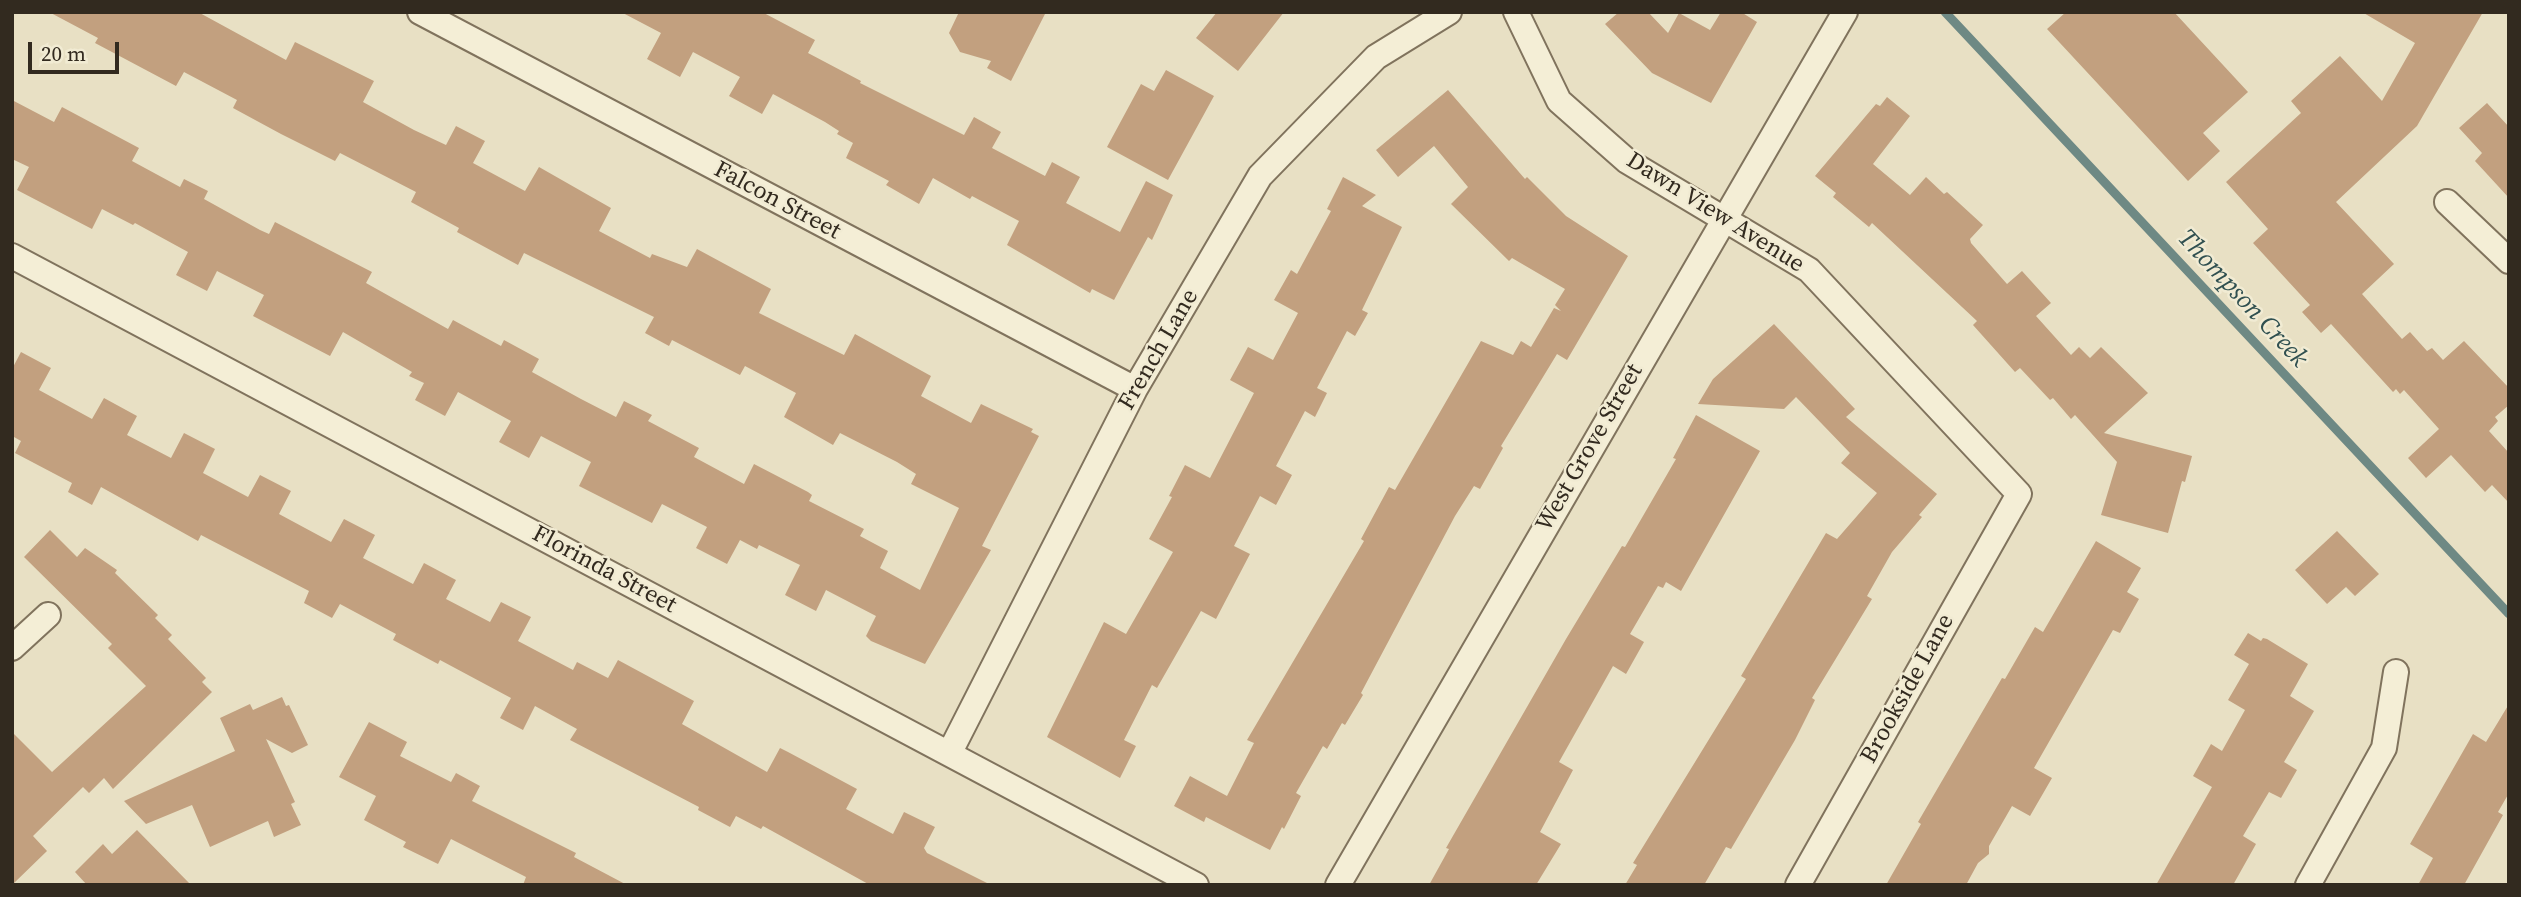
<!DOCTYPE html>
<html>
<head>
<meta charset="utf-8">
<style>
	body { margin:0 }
	#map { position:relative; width:2521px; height:897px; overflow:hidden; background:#e8e0c4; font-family:"Source Serif 4",serif }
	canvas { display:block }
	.frame { position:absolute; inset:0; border:14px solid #322a1f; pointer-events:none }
	.scale { position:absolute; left:28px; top:42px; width:91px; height:32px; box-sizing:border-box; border:4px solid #322a1f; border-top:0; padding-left:9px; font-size:21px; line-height:24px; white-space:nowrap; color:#322a1f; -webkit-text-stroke:5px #f1ebd3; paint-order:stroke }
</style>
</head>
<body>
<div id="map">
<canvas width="2521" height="897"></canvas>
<div class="frame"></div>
<div class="scale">20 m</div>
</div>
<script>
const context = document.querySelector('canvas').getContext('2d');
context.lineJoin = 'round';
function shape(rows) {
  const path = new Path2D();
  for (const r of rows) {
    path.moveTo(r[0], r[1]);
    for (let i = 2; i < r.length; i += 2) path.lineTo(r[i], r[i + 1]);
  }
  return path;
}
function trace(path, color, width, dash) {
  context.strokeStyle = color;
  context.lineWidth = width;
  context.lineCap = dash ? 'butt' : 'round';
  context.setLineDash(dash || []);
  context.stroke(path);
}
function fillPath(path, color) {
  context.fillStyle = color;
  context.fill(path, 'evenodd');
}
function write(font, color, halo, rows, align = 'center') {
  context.font = font + ' "Source Serif 4",serif';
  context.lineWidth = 5;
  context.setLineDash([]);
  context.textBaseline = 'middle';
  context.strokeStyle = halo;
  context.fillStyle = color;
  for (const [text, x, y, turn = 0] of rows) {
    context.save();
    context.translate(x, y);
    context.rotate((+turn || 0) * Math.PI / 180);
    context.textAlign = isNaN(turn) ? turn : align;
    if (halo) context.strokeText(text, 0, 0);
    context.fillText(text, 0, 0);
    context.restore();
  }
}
const stream = shape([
	[1945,12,2509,614]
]);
const building = shape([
	[49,12,198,12,286,60,295,42,374,81,363,102,414,130,446,145,456,126,485,141,473,163,525,191,539,167,611,208,599,231,650,258,652,254,687,267,697,249,771,289,759,313,844,355,855,334,931,376,921,396,971,423,981,404,1033,429,1031,432,1039,436,982,546,991,550,925,664,871,641,866,636,876,616,826,590,816,611,785,595,800,565,759,545,757,549,740,540,727,564,696,548,707,527,662,504,652,523,579,486,591,462,541,436,529,458,499,442,511,421,458,392,445,416,415,400,424,383,409,376,412,372,343,332,330,356,253,316,264,295,217,271,207,291,176,275,188,252,135,223,133,225,102,209,92,229,17,190,29,167,12,159,12,100,54,122,62,107,139,148,132,161,180,187,184,179,208,191,204,199,260,230,269,234,275,222,372,272,366,283,448,329,453,320,501,346,504,340,539,359,532,372,581,399,616,417,624,401,652,415,648,421,699,448,694,457,744,484,754,464,808,492,812,495,809,501,864,529,860,536,888,551,880,568,920,590,959,508,911,484,916,474,897,462,840,433,833,445,784,417,796,393,745,366,740,375,672,340,669,346,645,333,654,317,524,253,518,265,457,232,459,228,411,202,416,192,340,153,335,161,281,134,233,108,237,100,184,72,176,86,95,43,98,38],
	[621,12,762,12,815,40,808,53,861,81,860,83,964,135,974,117,1001,132,992,148,1045,176,1052,162,1080,177,1066,203,1120,232,1146,181,1173,195,1152,240,1148,237,1114,300,1092,289,1090,293,1007,245,1019,221,972,196,970,199,933,178,919,204,886,185,889,181,846,158,853,143,837,134,839,131,825,122,773,94,762,114,729,96,740,77,693,52,680,77,647,59,661,33],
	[959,12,1046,12,1011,81,987,68,991,61,960,52,949,33],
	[1217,12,1284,12,1238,71,1196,38],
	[1619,12,1648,12,1668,33,1679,13,1710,30,1721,12,1741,12,1757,22,1711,103,1652,73,1605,24],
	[2066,12,2174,12,2248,92,2203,133,2220,151,2188,181,2047,29],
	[2362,12,2483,12,2417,126,2336,202,2394,264,2362,294,2402,339,2410,332,2427,351,2432,348,2443,360,2464,341,2509,388,2509,405,2495,417,2498,421,2489,431,2509,453,2509,503,2492,485,2485,492,2451,455,2426,478,2408,458,2439,429,2404,390,2400,394,2396,389,2393,392,2331,324,2321,333,2302,312,2310,305,2253,243,2268,229,2226,182,2301,113,2291,101,2340,56,2382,101,2415,43],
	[1166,70,1214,96,1168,180,1107,147,1141,84,1154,91],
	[1448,90,1525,179,1527,177,1566,216,1628,256,1567,360,1557,354,1501,446,1503,448,1480,489,1474,486,1455,516,1361,693,1363,695,1345,725,1342,723,1327,749,1323,746,1296,793,1301,796,1284,829,1282,827,1270,850,1206,817,1204,822,1174,806,1190,776,1227,796,1254,743,1247,740,1364,541,1361,539,1389,487,1395,490,1481,341,1513,355,1521,341,1531,347,1554,308,1561,311,1555,305,1565,289,1512,258,1509,261,1451,204,1468,187,1434,146,1398,177,1376,150],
	[1887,97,1910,116,1873,164,1910,195,1926,177,1944,194,1947,192,1983,225,1970,239,1971,243,2007,284,2022,271,2051,303,2036,316,2071,355,2079,347,2090,358,2101,347,2148,393,2104,433,2192,456,2185,482,2182,481,2168,533,2101,515,2117,462,2075,415,2071,419,2053,398,2050,400,2020,368,2015,372,1973,325,1977,321,1872,223,1869,227,1833,197,1836,193,1815,176,1876,104,1880,106],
	[2487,103,2509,127,2509,198,2475,161,2482,153,2459,128],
	[1343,177,1376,195,1362,206,1402,227,1362,310,1368,313,1355,336,1347,331,1317,388,1327,393,1315,417,1305,411,1276,466,1292,475,1276,505,1260,496,1234,546,1250,554,1216,619,1201,611,1157,688,1152,685,1124,740,1136,746,1120,778,1047,737,1104,622,1126,634,1173,552,1149,539,1172,497,1169,496,1185,465,1210,478,1254,393,1230,380,1248,347,1273,360,1298,313,1274,300,1291,270,1297,274,1331,211,1327,209],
	[1774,324,1855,409,1846,417,1937,494,1919,515,1922,517,1892,552,1867,596,1872,599,1812,698,1815,700,1795,740,1731,849,1726,847,1704,885,1625,885,1637,865,1633,863,1746,679,1741,676,1826,533,1837,539,1877,493,1841,463,1850,453,1796,397,1784,409,1698,404,1713,379],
	[21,352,51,368,39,390,92,419,104,398,137,416,127,435,171,458,184,433,215,449,203,473,248,497,260,475,291,491,279,514,331,542,344,519,375,535,363,558,413,584,424,563,456,580,446,599,490,622,501,602,531,617,518,641,573,670,577,662,608,678,618,660,694,701,682,724,767,772,780,748,788,752,857,789,846,809,893,834,904,812,935,827,924,848,927,853,991,885,870,885,763,826,761,829,736,816,730,827,698,810,699,807,570,740,577,729,535,706,523,730,500,718,511,698,440,660,438,664,393,640,396,634,340,604,332,618,304,603,309,591,201,535,198,541,101,487,92,505,68,492,72,483,15,453,21,441,14,437,12,440,12,369],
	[1696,415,1760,451,1681,591,1666,582,1663,588,1658,586,1630,634,1644,642,1626,674,1613,666,1559,762,1573,770,1540,832,1561,844,1536,885,1429,885,1449,849,1446,848,1566,639,1622,546,1625,547,1676,459,1673,458],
	[50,530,77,557,85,548,117,570,115,573,158,615,155,618,172,635,168,639,206,678,202,682,212,692,113,789,104,778,89,793,83,787,33,836,47,851,12,885,12,732,52,772,146,686,108,648,112,644,24,557],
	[2337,531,2379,574,2355,596,2346,587,2327,604,2295,570],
	[2096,541,2141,568,2127,592,2139,599,2120,633,2113,630,2034,768,2052,778,2030,816,2012,806,1989,846,1989,854,1978,863,1966,885,1886,885,1921,824,1918,822,2002,678,2005,679,2035,627,2043,632],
	[2248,633,2261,641,2263,638,2267,639,2308,664,2290,696,2314,711,2284,762,2297,770,2281,798,2269,792,2243,836,2256,844,2233,885,2156,885,2212,787,2193,776,2211,744,2222,751,2245,710,2228,700,2249,664,2234,655],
	[282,697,286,706,289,705,308,745,292,753,266,739,295,802,291,804,301,825,274,837,268,821,210,847,192,805,146,824,124,801,235,751,220,718,250,704,253,710],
	[2509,704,2509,793,2498,812,2503,815,2464,885,2418,885,2433,858,2410,844,2473,734,2486,742],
	[369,722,407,742,400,756,451,782,456,773,480,786,472,801,576,853,574,857,627,885,523,885,526,877,451,839,438,864,403,847,406,842,364,820,376,796,339,777],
	[137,830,191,885,87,885,75,872,103,844,112,854]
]);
const street = shape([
	[420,12,1135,389],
	[1516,12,1559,101,1627,161,1809,270,2019,494,1798,885],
	[2447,202,2509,261],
	[12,256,1196,885],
	[12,648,48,615],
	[950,752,1135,389,1260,176,1376,57,1449,12],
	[1338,885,1845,12],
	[2308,885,2384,748,2396,672]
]);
const streetNames = [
	["Falcon Street",777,201,28],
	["Dawn View Avenue",1715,213,32],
	["French Lane",1159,350,-60],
	["West Grove Street",1590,448,-60],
	["Florinda Street",604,570,28],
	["Brookside Lane",1908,689,-61]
];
const waterNames = [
	["Thompson Creek",2242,299,47]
];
trace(stream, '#6e8984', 9);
fillPath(building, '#c2a07f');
trace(street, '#80735d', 28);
trace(street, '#f4eed6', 24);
write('24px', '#322a1f', '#f1ebd3', streetNames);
write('italic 26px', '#305050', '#f1ebd3', waterNames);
</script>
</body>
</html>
